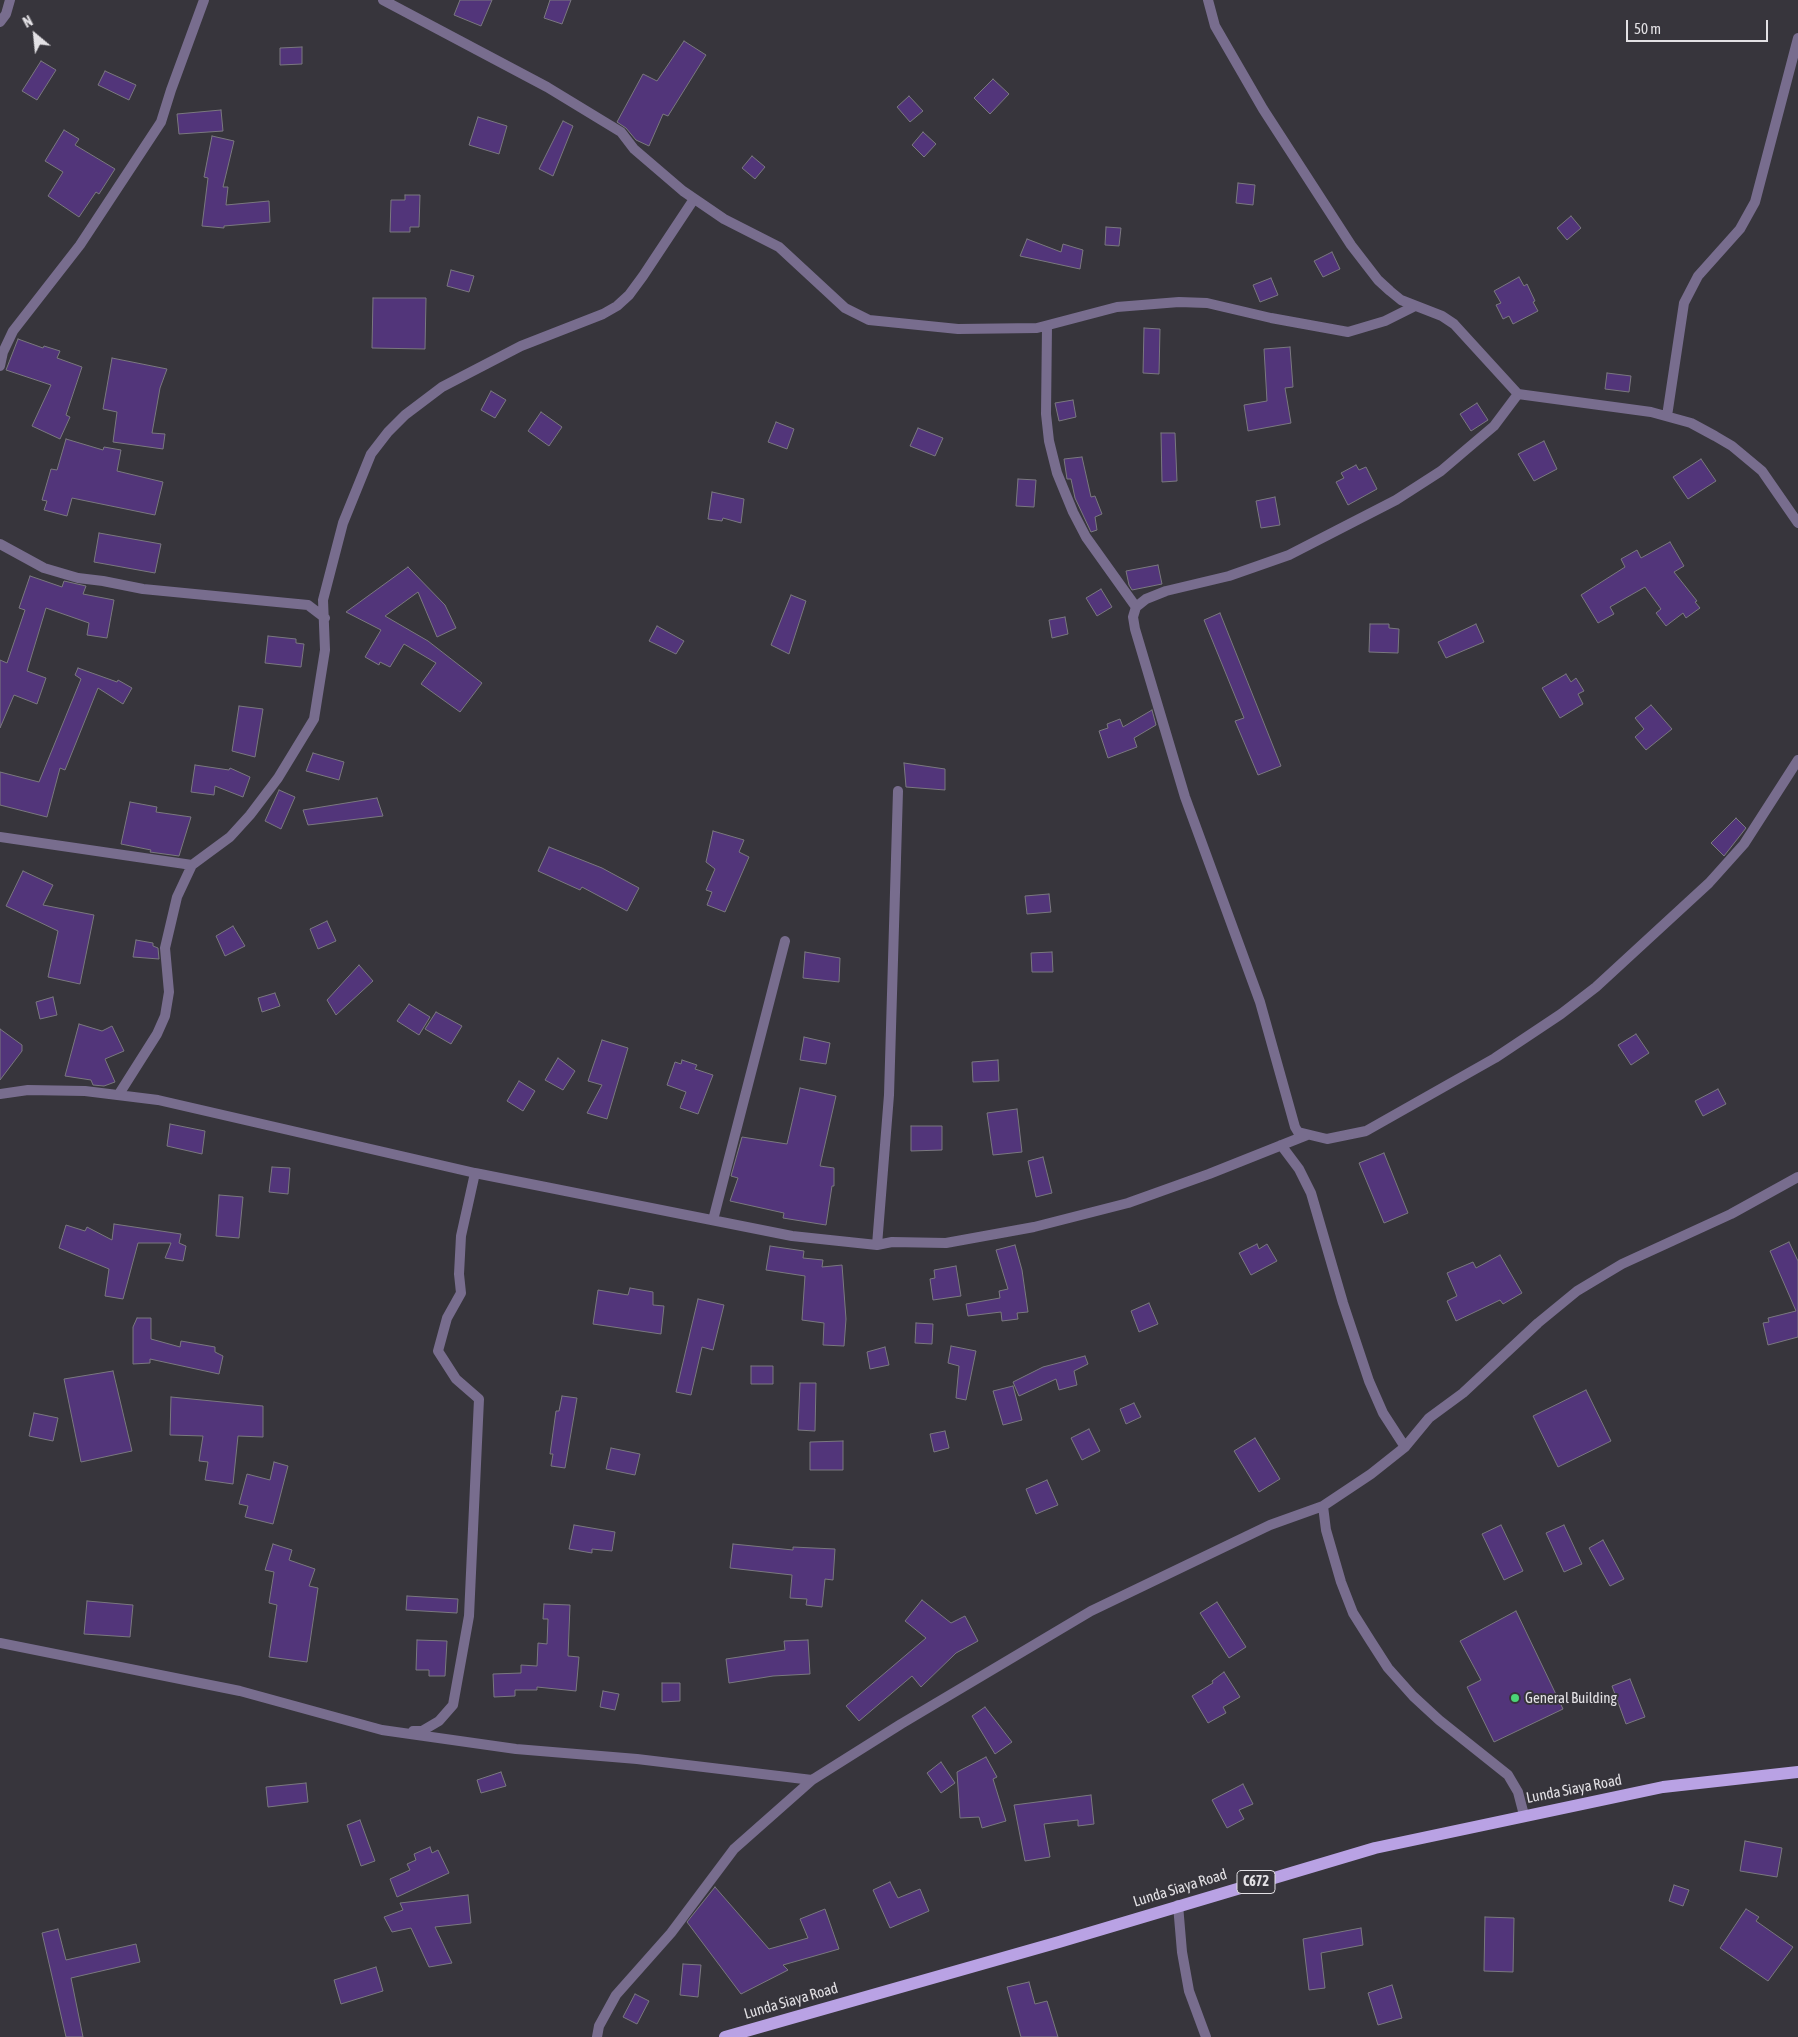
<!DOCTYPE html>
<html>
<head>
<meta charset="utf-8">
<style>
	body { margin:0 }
	#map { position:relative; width:1798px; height:2037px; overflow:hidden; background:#37353c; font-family:"Asap Condensed",sans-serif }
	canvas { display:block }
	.north { position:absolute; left:10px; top:10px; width:50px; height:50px; -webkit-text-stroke:4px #37353c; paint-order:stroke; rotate:332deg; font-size:14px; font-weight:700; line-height:20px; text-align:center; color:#e3e1e5 }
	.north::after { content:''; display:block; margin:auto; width:18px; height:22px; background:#e3e1e5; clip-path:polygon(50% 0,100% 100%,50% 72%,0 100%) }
	.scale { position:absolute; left:1626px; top:20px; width:142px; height:22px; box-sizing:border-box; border:2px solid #e3e1e5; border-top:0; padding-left:6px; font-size:15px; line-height:18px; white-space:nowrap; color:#e3e1e5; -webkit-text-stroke:4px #37353c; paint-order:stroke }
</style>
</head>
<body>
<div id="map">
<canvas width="1798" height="2037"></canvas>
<div class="north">N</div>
<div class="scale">50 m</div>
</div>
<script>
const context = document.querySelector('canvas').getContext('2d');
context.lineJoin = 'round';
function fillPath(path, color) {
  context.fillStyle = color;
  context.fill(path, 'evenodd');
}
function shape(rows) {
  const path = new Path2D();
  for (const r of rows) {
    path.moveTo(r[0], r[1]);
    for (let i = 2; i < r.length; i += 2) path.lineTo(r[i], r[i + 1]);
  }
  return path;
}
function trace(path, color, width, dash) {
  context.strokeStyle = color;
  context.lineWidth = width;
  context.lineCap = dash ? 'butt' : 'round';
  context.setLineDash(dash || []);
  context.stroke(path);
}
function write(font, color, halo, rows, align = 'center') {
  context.font = font + ' "Asap Condensed",sans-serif';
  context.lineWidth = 4;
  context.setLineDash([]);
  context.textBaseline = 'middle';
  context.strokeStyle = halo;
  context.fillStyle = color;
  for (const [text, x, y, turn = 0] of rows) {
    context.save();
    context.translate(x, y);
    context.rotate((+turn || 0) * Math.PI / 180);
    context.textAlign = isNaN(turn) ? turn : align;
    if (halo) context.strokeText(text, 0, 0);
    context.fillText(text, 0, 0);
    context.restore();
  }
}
const building = shape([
	[460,0,492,0,481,26,454,15,460,0],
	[550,0,571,0,562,24,544,18,550,0],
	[684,41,706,55,668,116,663,114,649,146,636,140,626,128,617,122,643,74,657,81,684,41],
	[302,47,302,64,280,65,280,48,302,47],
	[41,61,56,70,37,100,22,91,41,61],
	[105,71,136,85,129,100,98,85,105,71],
	[993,79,1009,94,990,114,974,98,993,79],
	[909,96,923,111,910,122,897,107,909,96],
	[221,110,223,131,179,134,177,114,221,110],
	[478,117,507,126,499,154,469,145,478,117],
	[563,121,573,126,553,176,539,169,563,121],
	[64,130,79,139,75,145,115,169,99,194,96,192,79,217,48,196,63,172,45,161,64,130],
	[923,132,936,144,924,157,912,145,923,132],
	[212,136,234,141,223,187,228,187,226,205,269,201,270,222,224,226,224,228,202,226,208,178,204,177,212,136],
	[752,156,765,167,755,179,742,168,752,156],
	[1238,183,1255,185,1253,205,1236,203,1238,183],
	[405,195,420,195,419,227,410,227,410,232,390,232,391,200,405,200,405,195],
	[1571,216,1581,228,1567,240,1557,228,1571,216],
	[1106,227,1121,228,1119,246,1105,245,1106,227],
	[1027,239,1061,252,1063,244,1083,250,1080,269,1020,256,1027,239],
	[1332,252,1340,269,1323,277,1314,261,1332,252],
	[451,270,474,276,469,292,447,286,451,270],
	[1519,277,1524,286,1527,284,1535,301,1533,302,1538,311,1513,324,1509,316,1503,319,1496,305,1501,303,1494,291,1519,277],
	[1271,278,1278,295,1260,302,1253,285,1271,278],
	[373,298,426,298,425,349,372,348,373,298],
	[1144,328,1160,329,1159,374,1143,373,1144,328],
	[18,339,43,348,44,346,60,351,57,358,82,367,66,415,70,417,60,439,32,426,51,385,6,370,18,339],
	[1290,347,1293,387,1285,388,1291,423,1248,431,1244,405,1267,401,1264,349,1290,347],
	[112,358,167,369,160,388,152,433,165,434,163,449,113,442,117,412,103,409,112,358],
	[1607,373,1631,376,1629,392,1605,389,1607,373],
	[491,391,506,400,495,418,481,410,491,391],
	[1073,400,1076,417,1059,421,1055,403,1073,400],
	[1477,403,1488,420,1471,431,1460,414,1477,403],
	[541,412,562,427,549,446,528,431,541,412],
	[776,422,794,429,787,449,768,442,776,422],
	[918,428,943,438,935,456,910,446,918,428],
	[1161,433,1175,433,1177,481,1162,482,1161,433],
	[66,439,103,450,104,447,121,450,117,471,163,482,155,515,72,498,67,516,44,510,47,501,42,500,51,469,57,470,66,439],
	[1544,441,1557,469,1534,481,1518,454,1544,441],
	[1082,457,1091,497,1095,496,1102,514,1095,517,1097,530,1091,532,1075,498,1071,479,1067,479,1064,459,1082,457],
	[1701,459,1716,481,1688,499,1673,477,1701,459],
	[1356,465,1359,470,1366,467,1377,489,1348,505,1336,482,1344,478,1341,473,1356,465],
	[1018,479,1036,480,1034,507,1016,506,1018,479],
	[712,492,744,499,741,523,723,518,722,521,708,519,712,492],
	[1275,497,1280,525,1261,528,1256,501,1275,497],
	[99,533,161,544,155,573,94,562,99,533],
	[1670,542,1684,566,1674,572,1697,601,1695,602,1700,608,1686,618,1683,613,1666,626,1656,613,1661,609,1645,587,1610,607,1614,614,1598,623,1581,595,1625,567,1621,559,1637,550,1641,558,1670,542],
	[1158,565,1162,584,1132,590,1129,585,1126,571,1158,565],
	[408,567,445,605,456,628,437,637,418,592,385,616,428,641,482,683,460,712,421,684,436,663,404,644,390,667,380,662,379,665,365,657,381,630,346,612,408,567],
	[30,576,62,587,64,581,86,586,83,594,114,600,107,638,87,635,89,623,46,608,27,671,46,678,37,704,14,695,0,728,0,660,7,663,25,610,19,608,30,576],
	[1101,589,1112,607,1097,616,1086,598,1101,589],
	[791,595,806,601,789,654,771,645,791,595],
	[1220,613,1281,766,1258,775,1235,721,1244,718,1204,620,1220,613],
	[1065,617,1068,634,1052,638,1049,620,1065,617],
	[1370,624,1389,624,1389,628,1399,629,1398,653,1369,652,1370,624],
	[1476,624,1484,642,1446,658,1438,642,1476,624],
	[657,626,684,641,676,654,649,641,657,626],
	[268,636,296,639,296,643,304,644,301,667,265,663,268,636],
	[78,668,117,682,118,680,132,688,123,704,98,688,65,770,60,768,47,817,0,805,0,772,39,782,81,679,75,675,78,668],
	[1566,674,1571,682,1576,678,1584,691,1578,694,1583,704,1560,718,1542,688,1566,674],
	[1651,705,1672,729,1646,750,1635,737,1644,729,1635,718,1651,705],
	[239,706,263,709,255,757,232,751,239,706],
	[1152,710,1156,725,1134,738,1137,747,1108,758,1099,731,1108,728,1107,724,1120,719,1123,727,1152,710],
	[313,753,344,762,339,780,306,771,313,753],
	[904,763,945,769,945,790,906,787,904,763],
	[195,765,229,770,230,768,250,777,243,797,215,786,214,795,191,792,195,765],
	[279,790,295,797,281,829,265,821,279,790],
	[377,798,383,816,308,825,303,810,377,798],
	[130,802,157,807,156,812,191,817,179,856,150,852,151,850,121,844,130,802],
	[1736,818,1746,828,1724,856,1711,843,1736,818],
	[713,831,744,840,739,852,749,857,725,912,707,905,712,892,706,890,715,869,706,862,713,831],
	[549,847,602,868,639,888,627,911,582,887,580,890,538,871,549,847],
	[23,871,53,885,43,905,94,915,80,984,48,977,58,931,6,906,23,871],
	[1049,894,1051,912,1027,914,1025,896,1049,894],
	[327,921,336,941,318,949,310,929,327,921],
	[233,926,245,946,225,956,216,936,233,926],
	[136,940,153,943,153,946,158,948,159,959,133,957,136,940],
	[805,952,840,958,839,982,803,978,805,952],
	[1052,952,1053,972,1032,972,1031,953,1052,952],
	[359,965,373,981,336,1015,327,1000,359,965],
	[275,993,280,1006,262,1012,258,998,275,993],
	[53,997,57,1015,40,1019,36,1002,53,997],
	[409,1004,430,1017,419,1035,397,1021,409,1004],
	[436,1012,462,1026,451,1044,425,1029,436,1012],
	[79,1024,102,1031,112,1026,124,1051,105,1059,115,1082,104,1086,93,1085,91,1080,65,1076,79,1024],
	[0,1029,22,1045,22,1051,0,1080,0,1029],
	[1636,1034,1649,1053,1631,1065,1618,1045,1636,1034],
	[804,1037,830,1043,826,1064,800,1060,804,1037],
	[602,1040,628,1048,607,1119,587,1113,602,1085,588,1081,602,1040],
	[558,1058,575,1071,563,1090,545,1080,558,1058],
	[682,1060,697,1065,695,1069,713,1075,698,1114,680,1108,686,1092,667,1085,675,1062,681,1064,682,1060],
	[998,1060,999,1081,973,1082,972,1062,998,1060],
	[519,1081,535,1091,523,1111,507,1101,519,1081],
	[800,1088,836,1096,820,1166,834,1168,834,1186,832,1186,826,1225,783,1218,784,1213,730,1201,738,1178,731,1176,742,1137,787,1144,800,1088],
	[1718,1089,1726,1104,1703,1116,1695,1101,1718,1089],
	[1017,1109,1022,1152,993,1155,987,1113,1017,1109],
	[170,1124,205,1131,202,1154,167,1146,170,1124],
	[911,1126,942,1126,942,1150,911,1151,911,1126],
	[1384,1153,1408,1213,1384,1223,1359,1163,1384,1153],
	[1043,1157,1052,1193,1036,1197,1028,1161,1043,1157],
	[272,1167,290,1168,288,1194,269,1192,272,1167],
	[219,1195,243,1197,239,1238,216,1236,219,1195],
	[114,1224,181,1234,179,1243,186,1246,183,1261,165,1258,171,1243,138,1243,123,1299,105,1296,109,1269,59,1248,66,1225,85,1231,87,1227,112,1240,114,1224],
	[1789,1242,1798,1261,1798,1337,1768,1345,1763,1323,1769,1322,1768,1318,1796,1311,1770,1251,1789,1242],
	[1257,1244,1259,1249,1267,1244,1277,1261,1251,1275,1239,1253,1257,1244],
	[1015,1245,1022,1270,1028,1312,1017,1313,1018,1319,1002,1321,1001,1312,968,1316,966,1304,1000,1298,999,1291,1008,1289,996,1250,1015,1245],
	[770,1246,804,1251,803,1258,823,1260,822,1267,842,1265,846,1319,844,1346,823,1345,824,1323,802,1320,805,1276,766,1270,770,1246],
	[1500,1255,1522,1293,1503,1304,1500,1300,1456,1321,1447,1301,1457,1296,1447,1273,1473,1262,1476,1268,1500,1255],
	[956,1266,961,1296,933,1300,930,1279,935,1278,934,1270,956,1266],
	[630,1288,653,1292,653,1305,664,1306,661,1334,593,1324,598,1290,628,1295,630,1288],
	[698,1299,724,1305,713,1350,702,1347,691,1395,676,1392,698,1299],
	[1149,1303,1158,1324,1139,1332,1131,1311,1149,1303],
	[137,1318,151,1318,151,1339,180,1347,181,1341,215,1347,215,1352,223,1356,219,1374,150,1359,150,1363,133,1364,133,1327,137,1318],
	[916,1323,933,1324,932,1344,915,1343,916,1323],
	[951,1346,976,1351,966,1400,956,1398,959,1366,948,1363,951,1346],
	[885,1347,889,1365,870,1369,867,1352,885,1347],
	[1085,1356,1088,1364,1074,1371,1077,1385,1059,1390,1056,1379,1019,1396,1013,1382,1043,1367,1085,1356],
	[751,1366,773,1366,773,1384,751,1384,751,1366],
	[113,1371,132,1451,81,1462,64,1379,113,1371],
	[800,1383,816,1383,815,1431,798,1430,800,1383],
	[1013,1386,1022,1420,1003,1425,993,1391,1013,1386],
	[1586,1390,1611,1441,1558,1467,1533,1416,1586,1390],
	[562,1396,577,1398,565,1468,551,1466,553,1454,550,1454,556,1411,559,1411,562,1396],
	[171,1397,263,1406,263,1437,238,1436,233,1484,205,1480,208,1462,199,1461,203,1436,170,1435,171,1397],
	[1134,1403,1141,1417,1126,1424,1120,1409,1134,1403],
	[34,1413,58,1418,53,1441,29,1436,34,1413],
	[1089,1429,1100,1451,1082,1460,1071,1438,1089,1429],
	[945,1431,949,1448,934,1452,930,1434,945,1431],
	[1255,1438,1280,1479,1259,1492,1234,1451,1255,1438],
	[843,1441,843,1470,810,1470,810,1442,843,1441],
	[611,1448,640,1454,635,1475,606,1469,611,1448],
	[274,1462,288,1466,273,1524,245,1517,248,1506,239,1504,247,1474,270,1480,274,1462],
	[1047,1480,1058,1505,1036,1514,1026,1489,1047,1480],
	[574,1525,615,1532,612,1551,592,1549,592,1553,569,1549,574,1525],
	[1501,1525,1523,1571,1504,1580,1482,1534,1501,1525],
	[1564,1525,1582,1564,1564,1572,1546,1533,1564,1525],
	[1603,1540,1624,1579,1610,1586,1589,1548,1603,1540],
	[273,1544,292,1550,289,1560,315,1569,309,1586,318,1588,307,1662,269,1657,277,1605,269,1603,274,1572,265,1570,273,1544],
	[733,1544,793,1550,793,1547,835,1549,833,1580,825,1579,822,1607,806,1605,807,1599,790,1598,792,1575,730,1568,733,1544],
	[407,1596,458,1599,457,1613,406,1610,407,1596],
	[922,1600,951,1623,965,1616,978,1641,956,1653,921,1687,912,1676,859,1721,846,1706,926,1638,905,1621,922,1600],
	[87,1601,133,1605,130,1637,84,1634,87,1601],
	[1217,1602,1246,1647,1229,1658,1200,1613,1217,1602],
	[544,1604,570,1605,568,1656,579,1657,576,1691,537,1687,537,1690,515,1690,515,1696,494,1697,493,1674,521,1673,521,1665,537,1666,538,1643,547,1644,548,1619,543,1619,544,1604],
	[1516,1611,1563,1709,1494,1742,1467,1687,1481,1680,1460,1641,1516,1611],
	[417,1640,447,1641,445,1676,429,1676,429,1670,416,1670,417,1640],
	[808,1640,810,1674,773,1676,729,1683,726,1659,785,1650,784,1641,808,1640],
	[1224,1672,1240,1697,1223,1707,1226,1713,1208,1723,1192,1696,1213,1683,1212,1681,1224,1672],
	[1630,1679,1645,1717,1626,1724,1612,1686,1630,1679],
	[662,1683,680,1683,680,1701,662,1702,662,1683],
	[603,1691,619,1694,615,1710,600,1707,603,1691],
	[985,1707,1012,1742,995,1754,972,1716,985,1707],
	[986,1757,997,1777,993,1779,1006,1821,982,1828,979,1817,960,1818,957,1772,986,1757],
	[941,1762,955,1783,941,1793,927,1773,941,1762],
	[501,1772,506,1786,481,1793,477,1780,501,1772],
	[306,1783,308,1802,268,1807,266,1787,306,1783],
	[1243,1784,1253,1804,1239,1810,1244,1819,1227,1828,1212,1800,1243,1784],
	[1091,1795,1094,1824,1078,1826,1078,1820,1044,1824,1050,1857,1025,1861,1014,1805,1091,1795],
	[360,1820,375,1861,361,1866,347,1825,360,1820],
	[1745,1841,1782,1848,1777,1877,1740,1871,1745,1841],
	[430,1847,432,1853,438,1850,449,1873,397,1897,390,1879,410,1870,407,1864,416,1860,414,1854,430,1847],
	[890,1882,898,1898,920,1889,929,1911,890,1928,873,1890,890,1882],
	[1674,1885,1689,1890,1683,1906,1669,1901,1674,1885],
	[715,1887,769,1949,808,1938,800,1919,825,1909,839,1949,783,1965,788,1970,741,1994,687,1922,715,1887],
	[468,1895,471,1923,435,1927,452,1963,429,1967,411,1928,392,1932,384,1917,403,1910,400,1903,468,1895],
	[1746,1909,1759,1917,1756,1921,1793,1947,1768,1981,1720,1948,1746,1909],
	[1485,1917,1514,1918,1513,1972,1484,1971,1485,1917],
	[1361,1928,1363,1945,1321,1953,1325,1988,1309,1990,1303,1939,1361,1928],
	[58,1929,66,1960,136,1944,140,1962,71,1978,83,2037,66,2037,42,1933,58,1929],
	[683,1964,701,1965,698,1997,680,1995,683,1964],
	[376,1967,383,1991,341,2004,334,1980,376,1967],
	[1029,1982,1035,2004,1047,2001,1058,2037,1021,2037,1007,1987,1029,1982],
	[1392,1985,1402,2018,1378,2025,1368,1993,1392,1985],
	[635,1994,649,2001,637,2024,623,2017,635,1994]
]);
const minor = shape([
	[383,0,547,87,621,132,634,149,683,191,724,219,779,247,845,308,869,320,958,329,1037,328,1117,307,1179,302,1207,303,1271,318,1348,332,1385,321,1415,306],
	[1208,0,1215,26,1263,109,1351,245,1378,280,1390,291,1401,300,1442,316,1454,324,1518,394,1651,412,1691,423,1715,436,1732,446,1762,471,1798,523],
	[0,22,6,14,10,0],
	[1047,326,1046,414,1049,441,1057,473,1073,512,1086,537,1136,607],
	[0,366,3,352,13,331,80,245,161,122,171,90,204,0],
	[1518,394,1494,426,1468,448,1441,471,1396,500,1289,555,1229,576,1166,591,1146,599,1136,607,1133,617,1135,629,1185,797,1260,1002,1295,1127,1298,1132,1327,1139,1366,1131,1495,1058,1561,1014,1596,987,1709,883,1744,844,1798,760],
	[1667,416,1684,303,1698,276,1740,229,1755,202,1798,38],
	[0,544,44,568,78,578,103,581,143,589,308,605,325,618],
	[0,837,192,865],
	[0,1094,28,1090,85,1091,158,1100,475,1173,792,1236,877,1245,892,1242,946,1243,1034,1227,1128,1203,1209,1174,1307,1135],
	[119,1094,157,1034,165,1016,169,992,165,948,177,897,192,865,230,837,250,815,278,778,314,719,325,650,323,600,343,523,371,454,388,432,405,415,442,387,521,346,603,314,617,306,629,295,643,276,694,199],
	[1281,1145,1299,1169,1311,1193,1343,1303,1369,1381,1383,1413,1405,1447],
	[713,1220,785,941],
	[877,1245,889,1095,898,791],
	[1323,1506,1326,1530,1341,1582,1353,1613,1370,1640,1388,1668,1413,1696,1439,1720,1508,1775,1518,1792,1524,1815],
	[0,1643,240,1691,382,1730,516,1749,637,1759,812,1780],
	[413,1731,422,1731,439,1721,453,1705,469,1616,479,1399,456,1379,438,1351,447,1318,461,1293,459,1274,461,1236,475,1173],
	[1178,1905,1182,1952,1189,1991,1206,2037],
	[597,2037,599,2026,616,1995,671,1933,734,1849,812,1780,901,1724,1091,1611,1270,1525,1323,1506,1371,1474,1405,1447,1429,1418,1463,1393,1538,1323,1577,1291,1622,1264,1731,1214,1798,1177]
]);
const primary = shape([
	[725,2037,1059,1942,1375,1848,1663,1787,1798,1772]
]);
const markers = [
	[1515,1698,5,"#4bd677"]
];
const shields = [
	[1256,1882,38]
];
const shieldNames = [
	["C672",1256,1882]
];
const poiNames = [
	["General Building",1525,1698]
];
const streetNames = [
	["Lunda Siaya Road",1574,1789,-11],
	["Lunda Siaya Road",1180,1888,-17],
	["Lunda Siaya Road",791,2001,-16]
];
fillPath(building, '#52357a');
trace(building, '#7a787f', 1);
trace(minor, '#786d8e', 10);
trace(primary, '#b9a2e4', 12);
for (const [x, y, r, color] of markers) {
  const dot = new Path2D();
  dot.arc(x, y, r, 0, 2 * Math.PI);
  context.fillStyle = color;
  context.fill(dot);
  trace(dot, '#37353c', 2);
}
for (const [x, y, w] of shields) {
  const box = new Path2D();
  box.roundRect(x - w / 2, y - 11.5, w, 23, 4);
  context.fillStyle = '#37353c';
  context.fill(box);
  trace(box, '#e3e1e5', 1);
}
write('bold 14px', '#e3e1e5', null, shieldNames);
write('15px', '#e3e1e5', '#37353c', poiNames, 'left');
write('15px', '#e3e1e5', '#37353c', streetNames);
</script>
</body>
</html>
